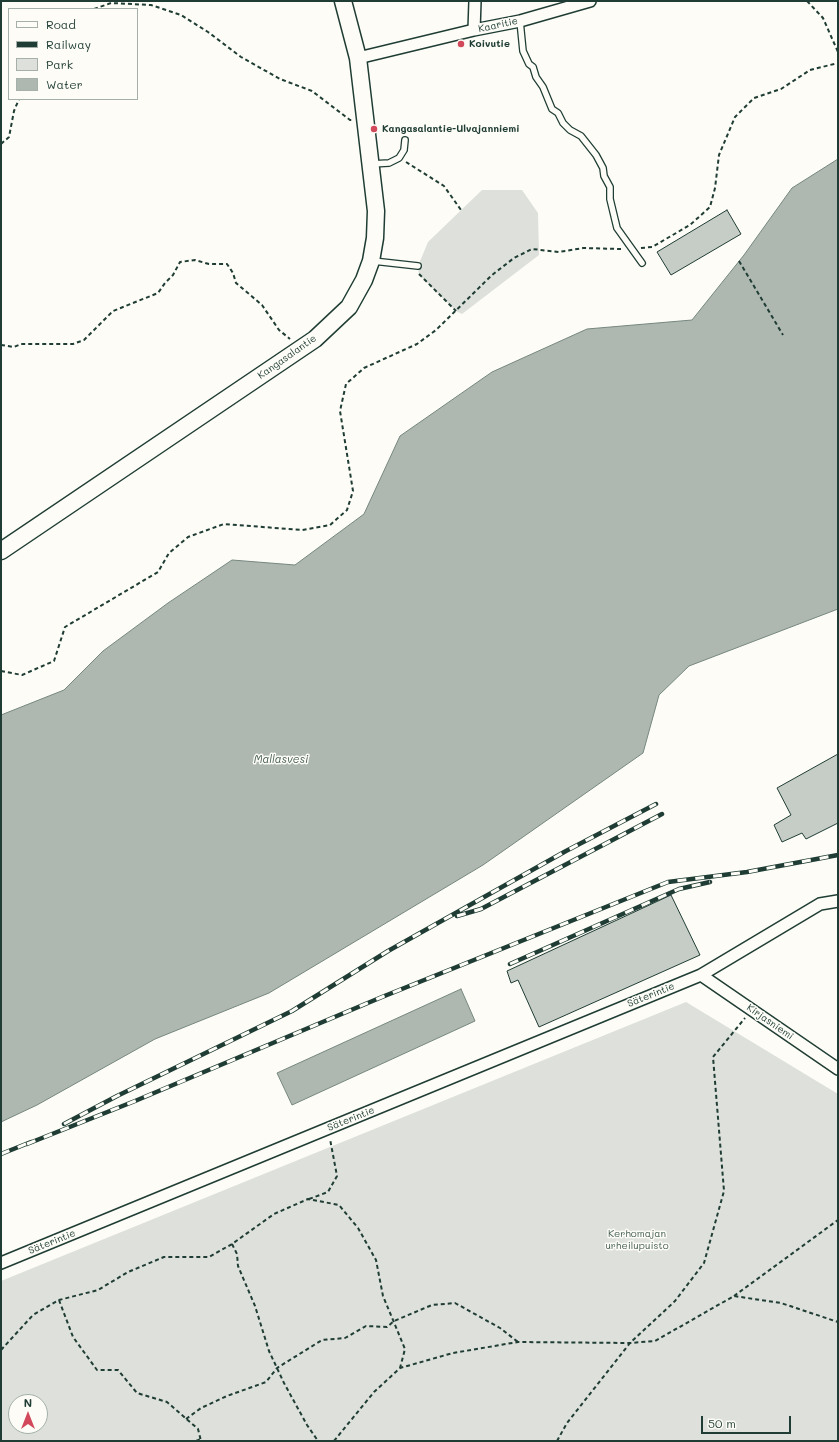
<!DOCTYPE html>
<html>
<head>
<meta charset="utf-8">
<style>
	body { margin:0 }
	#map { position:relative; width:839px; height:1442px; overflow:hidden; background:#fdfcf7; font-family:Mali,sans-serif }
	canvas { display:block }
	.frame { position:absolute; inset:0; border:2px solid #1f3d34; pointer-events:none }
	.legend { position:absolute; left:8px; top:8px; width:130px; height:92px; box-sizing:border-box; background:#fdfcf7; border:1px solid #a4b0a9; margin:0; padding:5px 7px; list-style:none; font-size:12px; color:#1f3d34 }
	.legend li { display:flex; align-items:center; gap:8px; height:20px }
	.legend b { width:20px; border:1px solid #a4b0a9 }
	.north { position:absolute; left:8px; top:1394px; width:40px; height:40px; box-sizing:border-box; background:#fdfcf7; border:1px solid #a4b0a9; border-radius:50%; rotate:0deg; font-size:11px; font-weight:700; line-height:16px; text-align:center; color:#1f3d34 }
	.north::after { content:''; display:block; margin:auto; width:14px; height:18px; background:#d1495b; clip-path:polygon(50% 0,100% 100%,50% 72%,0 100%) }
	.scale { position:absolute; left:701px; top:1416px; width:90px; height:18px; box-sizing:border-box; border:2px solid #1f3d34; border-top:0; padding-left:5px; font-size:12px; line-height:14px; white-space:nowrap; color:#1f3d34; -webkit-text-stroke:3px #fdfcf7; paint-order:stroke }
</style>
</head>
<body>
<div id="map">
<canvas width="839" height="1442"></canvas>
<div class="frame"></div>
<ul class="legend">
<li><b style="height:5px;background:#fdfcf7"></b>Road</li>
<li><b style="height:5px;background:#1f3d34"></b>Railway</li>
<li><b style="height:11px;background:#dde0db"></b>Park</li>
<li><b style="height:11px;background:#aeb8b1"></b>Water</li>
</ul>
<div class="north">N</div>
<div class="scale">50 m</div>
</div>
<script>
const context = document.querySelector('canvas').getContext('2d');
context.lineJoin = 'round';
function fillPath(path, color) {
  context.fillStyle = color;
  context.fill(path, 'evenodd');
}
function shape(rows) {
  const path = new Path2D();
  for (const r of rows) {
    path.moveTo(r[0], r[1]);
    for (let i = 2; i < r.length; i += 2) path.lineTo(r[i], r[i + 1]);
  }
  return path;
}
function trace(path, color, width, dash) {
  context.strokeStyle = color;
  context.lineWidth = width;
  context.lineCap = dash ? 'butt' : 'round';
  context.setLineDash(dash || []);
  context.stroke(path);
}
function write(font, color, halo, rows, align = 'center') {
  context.font = font + ' Mali,sans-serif';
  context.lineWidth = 3;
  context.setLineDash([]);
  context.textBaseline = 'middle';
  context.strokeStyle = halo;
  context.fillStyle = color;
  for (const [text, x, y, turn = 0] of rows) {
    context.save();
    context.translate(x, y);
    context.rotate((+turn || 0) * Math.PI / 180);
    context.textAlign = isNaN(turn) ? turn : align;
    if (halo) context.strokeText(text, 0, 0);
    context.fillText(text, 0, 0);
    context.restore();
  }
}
const green = shape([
	[482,190,522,190,538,213,539,255,462,314,456,311,419,275,418,266,428,242],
	[686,1002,838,1094,838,1441,1,1441,1,1281],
	[16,1402,40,1402,40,1426,16,1426]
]);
const water = shape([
	[838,159,838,609,689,666,659,695,643,753,483,865,269,993,155,1039,37,1105,1,1122,1,715,64,690,103,651,168,603,232,560,295,565,364,514,400,436,492,372,587,329,692,320,744,255,792,188,838,159],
	[461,989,475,1021,292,1105,277,1073,461,989]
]);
const building = shape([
	[727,210,741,234,671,275,657,252,727,210],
	[838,754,838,823,806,839,802,833,782,842,774,825,791,815,777,788,838,754],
	[671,895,700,955,539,1027,518,980,511,983,507,971,671,895]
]);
const path = shape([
	[807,1,823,18,838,52],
	[94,9,111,3,151,5,181,15,208,32,241,57,280,79,312,91,350,120,352,120],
	[1,144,9,137,14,111,19,99],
	[406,162,444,186,461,210],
	[641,248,652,247,690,225,710,207,715,188,719,155,735,117,754,98,781,89,810,70,838,63],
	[739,261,783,335],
	[419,274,456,311],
	[1,345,14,347,21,344,73,344,84,340,113,311,158,293,165,283,173,275,180,262,195,260,209,264,227,264,233,273,236,283,262,305,279,330,290,339],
	[1,671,22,675,54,661,65,627,158,572,169,553,188,537,224,524,302,530,330,525,347,510,353,491,340,411,346,384,364,368,417,344,436,330,492,275,514,258,532,249,559,252,583,248,621,249],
	[309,1199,328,1192,337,1176,330,1139],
	[232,1244,237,1254,238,1266,255,1306,269,1351,284,1383,307,1425,318,1441],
	[734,1296,838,1220],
	[59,1300,73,1337,97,1370,118,1370,137,1393,167,1402,198,1429,201,1441],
	[1,1350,33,1315,59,1300,98,1290,128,1272,164,1257,209,1257,232,1244,274,1214,308,1199,339,1205,358,1228,376,1260,383,1296,405,1349,400,1368],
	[186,1419,201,1408,227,1396,266,1382,277,1368,322,1340,345,1338,366,1326,387,1327,394,1321,432,1305,455,1303,500,1328,518,1342],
	[196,1441,201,1439],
	[334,1441,374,1392,400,1368,453,1353,518,1342,630,1343,655,1341,734,1296,781,1303,838,1322],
	[557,1441,567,1423,630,1343,675,1301,704,1263,724,1191,713,1057,745,1018]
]);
const service = shape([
	[520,21,523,51,529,64,533,67,536,77,543,87,552,109,558,113,563,123,570,130,581,136,596,155,603,168,604,176,610,187,610,199,617,228,642,263],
	[371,164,389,163,399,158,404,150,405,140],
	[373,261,418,266]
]);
const minor = shape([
	[474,30,475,1],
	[358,58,474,30,520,21,590,1],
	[701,975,838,1069],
	[1,1263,701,975,820,904,838,901]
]);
const secondary = shape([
	[1,551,315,339,349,307,364,280,371,261,375,238,376,211,358,58,343,1]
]);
const rail = shape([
	[457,916,481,909,662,814],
	[510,964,679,889,710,882],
	[64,1124,117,1096,292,1011,388,951,566,851,656,804],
	[27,1144,135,1101,382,997,668,882,747,872,838,855],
	[1,1154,31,1142]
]);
const markers = [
	[461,44,4,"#d1495b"],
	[374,129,4,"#d1495b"]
];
const streetNames = [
	["Kaaritie",498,25,-12],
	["Kangasalantie",287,357,-35],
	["Säterintie",651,995,-22],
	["Kirjasniemi",770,1022,35],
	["Säterintie",351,1119,-22],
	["Säterintie",52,1242,-22]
];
const poiNames = [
	["Koivutie",469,44],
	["Kangasalantie-Ulvajanniemi",382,129]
];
const parkNames = [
	["Kerhomajan",637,1234],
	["urheilupuisto",637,1246]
];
const waterNames = [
	["Mallasvesi",281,760]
];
fillPath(green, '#dde0db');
fillPath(water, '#aeb8b1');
trace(water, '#75877f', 1);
fillPath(building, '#c6cdc7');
trace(building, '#1f3d34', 1);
trace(service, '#1f3d34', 8);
trace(minor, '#1f3d34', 14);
trace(secondary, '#1f3d34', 19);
trace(path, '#1f3d34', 2, [4, 3]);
trace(service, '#fdfcf7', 5.5);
trace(minor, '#fdfcf7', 11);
trace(secondary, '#fdfcf7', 16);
trace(rail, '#1f3d34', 4.5);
trace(rail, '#fdfcf7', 3, [9]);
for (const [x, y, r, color] of markers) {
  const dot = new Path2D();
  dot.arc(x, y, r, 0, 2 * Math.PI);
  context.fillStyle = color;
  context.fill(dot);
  trace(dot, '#fdfcf7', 1.5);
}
write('10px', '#1f3d34', '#fdfcf7', streetNames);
write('bold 10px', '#1f3d34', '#fdfcf7', poiNames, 'left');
write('10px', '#455e55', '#fdfcf7', parkNames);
write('italic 11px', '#435c53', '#fdfcf7', waterNames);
</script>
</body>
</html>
